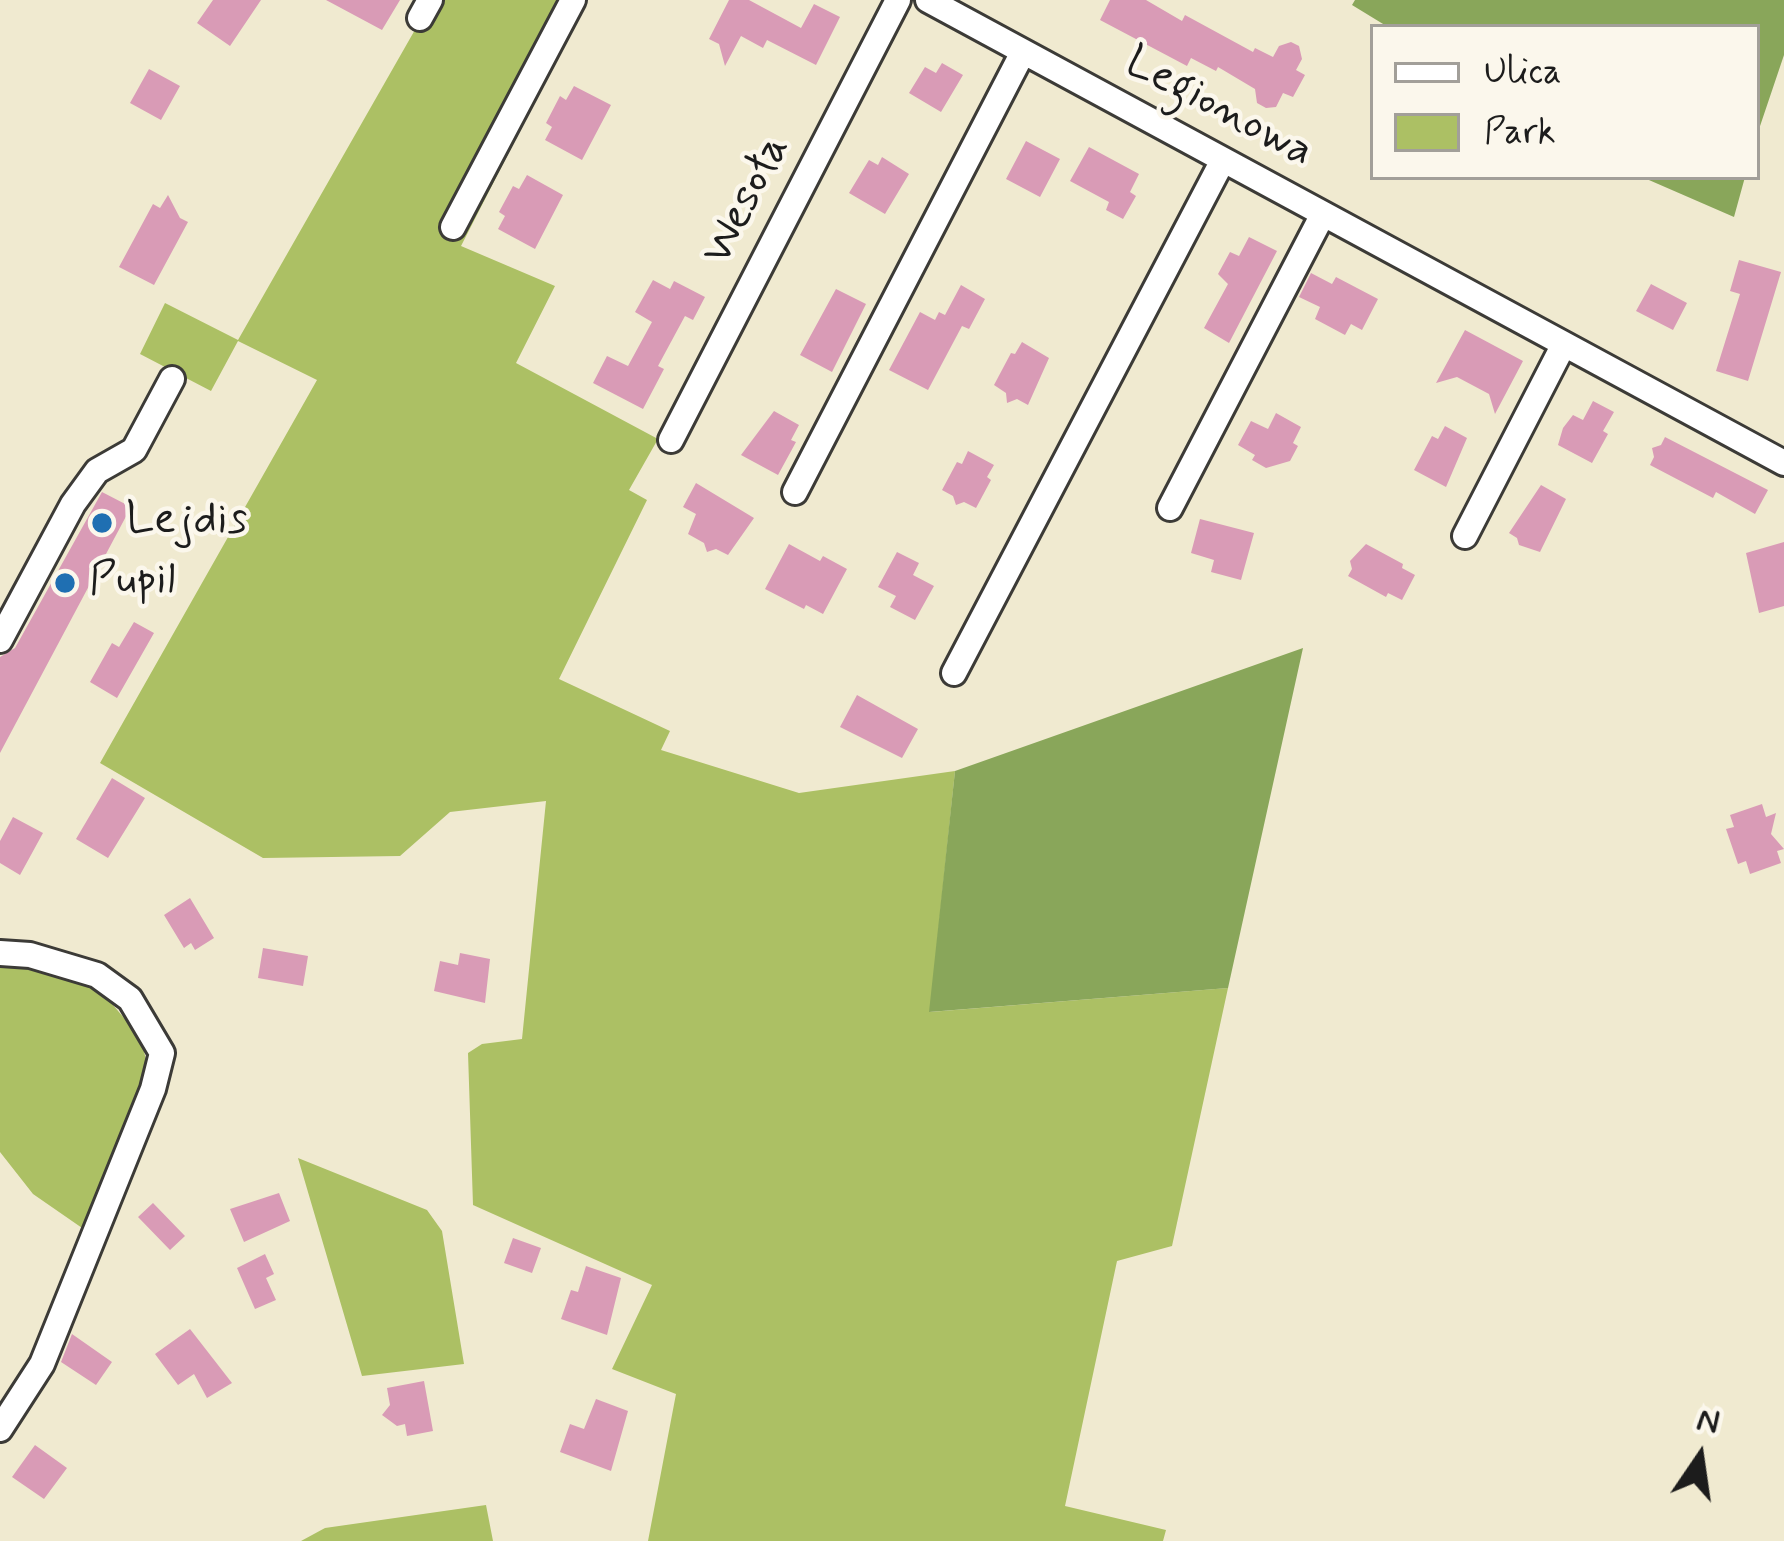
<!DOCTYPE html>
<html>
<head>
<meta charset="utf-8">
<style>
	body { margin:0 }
	#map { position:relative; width:1784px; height:1541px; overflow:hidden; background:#f0ead0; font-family:Mynerve,sans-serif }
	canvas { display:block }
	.legend { position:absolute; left:1370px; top:24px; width:390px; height:156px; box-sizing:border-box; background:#fbf7ec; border:3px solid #a29f99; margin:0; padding:15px 21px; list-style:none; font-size:36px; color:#1c1c1c }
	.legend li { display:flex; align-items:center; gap:24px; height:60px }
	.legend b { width:60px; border:3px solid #a29f99 }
	.north { position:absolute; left:1640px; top:1397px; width:120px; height:120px; -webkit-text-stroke:9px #fbf7ec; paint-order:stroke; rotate:13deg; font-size:33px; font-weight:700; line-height:48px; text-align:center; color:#1c1c1c }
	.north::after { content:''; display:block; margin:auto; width:42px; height:54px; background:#1c1c1c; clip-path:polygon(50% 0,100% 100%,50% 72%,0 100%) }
</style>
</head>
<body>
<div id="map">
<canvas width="1784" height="1541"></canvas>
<ul class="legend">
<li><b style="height:15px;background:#fff"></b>Ulica</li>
<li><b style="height:33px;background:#acc064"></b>Park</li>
</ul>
<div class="north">N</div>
</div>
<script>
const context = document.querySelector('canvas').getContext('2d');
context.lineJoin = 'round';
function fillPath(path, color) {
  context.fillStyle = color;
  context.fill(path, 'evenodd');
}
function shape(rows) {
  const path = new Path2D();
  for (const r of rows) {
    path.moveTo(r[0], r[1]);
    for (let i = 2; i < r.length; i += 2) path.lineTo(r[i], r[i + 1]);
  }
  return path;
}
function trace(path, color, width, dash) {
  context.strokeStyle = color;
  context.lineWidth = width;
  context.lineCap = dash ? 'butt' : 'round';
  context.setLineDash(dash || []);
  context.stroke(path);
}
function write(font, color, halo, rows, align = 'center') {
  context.font = font + ' Mynerve,sans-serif';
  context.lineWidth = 9;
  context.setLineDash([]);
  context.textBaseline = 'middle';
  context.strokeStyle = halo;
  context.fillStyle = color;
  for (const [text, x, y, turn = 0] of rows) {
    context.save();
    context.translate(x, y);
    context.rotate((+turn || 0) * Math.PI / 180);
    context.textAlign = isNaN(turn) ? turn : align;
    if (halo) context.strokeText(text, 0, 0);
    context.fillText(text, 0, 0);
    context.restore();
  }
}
const green = shape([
	[432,0,587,0,461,246,555,286,516,363,658,439,629,490,647,500,559,679,670,731,661,750,799,793,955,771,930,1012,1228,988,1172,1246,1117,1261,1065,1506,1166,1530,1163,1541,648,1541,676,1394,612,1369,652,1285,473,1205,468,1053,482,1044,522,1039,546,801,450,812,400,856,263,858,100,763,317,380,238,341,211,391,140,354,165,303,238,340],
	[0,965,53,970,96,985,141,1038,148,1069,85,1230,33,1194,0,1152],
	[298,1158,427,1210,442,1231,464,1364,362,1376],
	[486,1505,493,1541,301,1541,325,1528]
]);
const forest = shape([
	[1355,0,1784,0,1784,55,1757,135,1757,27,1388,27,1352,5],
	[1642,177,1745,177,1734,217],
	[1303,648,1228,988,929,1012,955,771]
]);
const building = shape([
	[213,0,261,0,230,46,197,23],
	[326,0,400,0,382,30],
	[729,0,749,0,801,28,814,4,840,17,816,65,767,40,763,48,741,36,725,66,719,44,709,39],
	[1110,0,1146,0,1182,21,1185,15,1253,52,1255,48,1273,57,1279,46,1291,42,1299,46,1302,59,1296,70,1305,75,1293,97,1283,93,1276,107,1266,108,1257,103,1255,89,1218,67,1216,71,1191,58,1187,66,1100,20],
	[942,63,963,75,941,112,909,93,925,67,936,73],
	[149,69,180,86,161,120,130,103],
	[574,86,611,105,582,160,545,140,552,127,546,123,560,96,566,100],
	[1026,141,1060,159,1040,197,1006,179],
	[1089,147,1139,174,1130,192,1136,196,1123,219,1106,210,1109,202,1070,181],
	[882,157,909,174,885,214,849,193,869,160,878,165],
	[527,175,563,195,535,249,498,229,505,216,499,212,513,186,519,189],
	[168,195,180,218,188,222,154,285,119,267,153,204,160,208],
	[1249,237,1277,251,1229,343,1204,328,1228,284,1218,274,1230,252,1239,256],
	[1739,260,1781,272,1748,381,1716,371,1740,294,1730,291],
	[1311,273,1332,284,1336,277,1378,299,1362,330,1351,324,1345,335,1315,319,1320,307,1299,297],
	[653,280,670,289,674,281,705,297,693,320,685,316,658,366,664,369,643,409,593,383,607,356,628,366,652,322,635,312],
	[1651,284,1687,303,1673,330,1636,311],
	[961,285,985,299,969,329,962,326,928,390,889,370,920,312,935,320,939,312,945,315],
	[836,289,866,304,832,372,800,355],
	[1465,330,1523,361,1495,414,1489,394,1457,377,1436,383],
	[1022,342,1049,358,1028,405,1017,399,1007,403,1006,393,994,385,1011,353,1015,354],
	[1593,401,1614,412,1603,431,1608,434,1592,463,1558,445,1563,428,1573,415,1583,420],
	[774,411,799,425,791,440,796,442,778,475,741,455],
	[1276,413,1301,427,1293,443,1298,446,1290,461,1266,468,1252,460,1255,455,1238,445,1251,421,1268,429],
	[1445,426,1467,438,1446,487,1414,470,1432,436,1438,439],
	[1665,437,1768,490,1755,514,1716,492,1713,498,1650,465,1654,457,1652,448,1661,445],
	[968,451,994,465,987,477,991,480,976,508,964,502,956,505,953,496,942,490,957,462,962,464],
	[696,483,754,518,728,555,716,549,707,552,704,543,688,534,696,514,683,507],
	[1541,485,1566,499,1540,552,1519,545,1517,538,1509,533],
	[102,492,131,507,0,753,0,657,15,648],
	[1200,519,1254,533,1241,580,1211,572,1214,560,1191,553],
	[1784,542,1784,606,1759,613,1746,553],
	[789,544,820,561,823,556,847,569,823,614,806,605,804,609,765,589],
	[1366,544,1403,564,1402,568,1415,575,1402,600,1388,593,1386,597,1348,576,1352,569,1350,561],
	[897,552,919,563,913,575,934,586,915,620,890,607,896,596,878,587],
	[134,622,154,633,117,698,90,682,112,643,119,647],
	[857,695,918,729,902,758,840,727],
	[112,778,145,798,108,858,76,839],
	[1762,804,1766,817,1776,813,1771,834,1784,849,1777,851,1781,863,1750,874,1746,861,1738,864,1726,829,1734,827,1730,815],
	[13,817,43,833,20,875,0,863,0,841],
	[190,898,214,938,195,950,191,943,184,948,164,915],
	[263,948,308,956,303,986,258,978],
	[460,953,490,959,485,1003,434,991,440,961,458,965],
	[279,1193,290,1221,244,1242,230,1209],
	[153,1203,185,1236,170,1250,138,1217],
	[513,1238,541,1248,532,1273,504,1263],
	[265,1254,274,1274,266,1278,276,1300,255,1309,237,1268],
	[586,1266,621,1278,607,1335,561,1319,571,1290,578,1292],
	[190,1329,232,1383,207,1398,194,1374,178,1385,155,1354],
	[72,1334,112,1362,96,1385,61,1362],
	[424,1381,433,1431,407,1436,405,1424,397,1426,382,1415,390,1405,387,1388],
	[596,1399,628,1411,611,1471,560,1452,570,1424,584,1429],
	[35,1445,67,1468,44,1499,12,1477]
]);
const minor = shape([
	[928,0,1784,463],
	[420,18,430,0],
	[453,227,573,0],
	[671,440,898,0],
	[795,492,1023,52],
	[1170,508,1323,214],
	[1465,536,1564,344],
	[0,640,73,504,97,471,134,450,172,379],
	[954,673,1223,160],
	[0,953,30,955,97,975,130,999,162,1053,153,1089,42,1364,0,1429]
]);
const markers = [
	[102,523,12,"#1f6fb2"],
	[65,583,12,"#1f6fb2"]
];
const streetNames = [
	["Legionowa",1218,109,28],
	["Wesoła",748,201,-63]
];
const poiNames = [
	["Lejdis",126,523],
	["Pupil",89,583]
];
fillPath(green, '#acc064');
fillPath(forest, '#89a65a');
fillPath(building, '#d99bb6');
trace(minor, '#3c3b37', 30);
trace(minor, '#fff', 24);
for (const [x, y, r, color] of markers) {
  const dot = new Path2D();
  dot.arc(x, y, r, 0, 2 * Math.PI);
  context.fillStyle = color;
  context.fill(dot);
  trace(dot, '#fbf7ec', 4.5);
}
write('45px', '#1c1c1c', '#fbf7ec', streetNames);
write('45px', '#1c1c1c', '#fbf7ec', poiNames, 'left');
</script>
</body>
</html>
